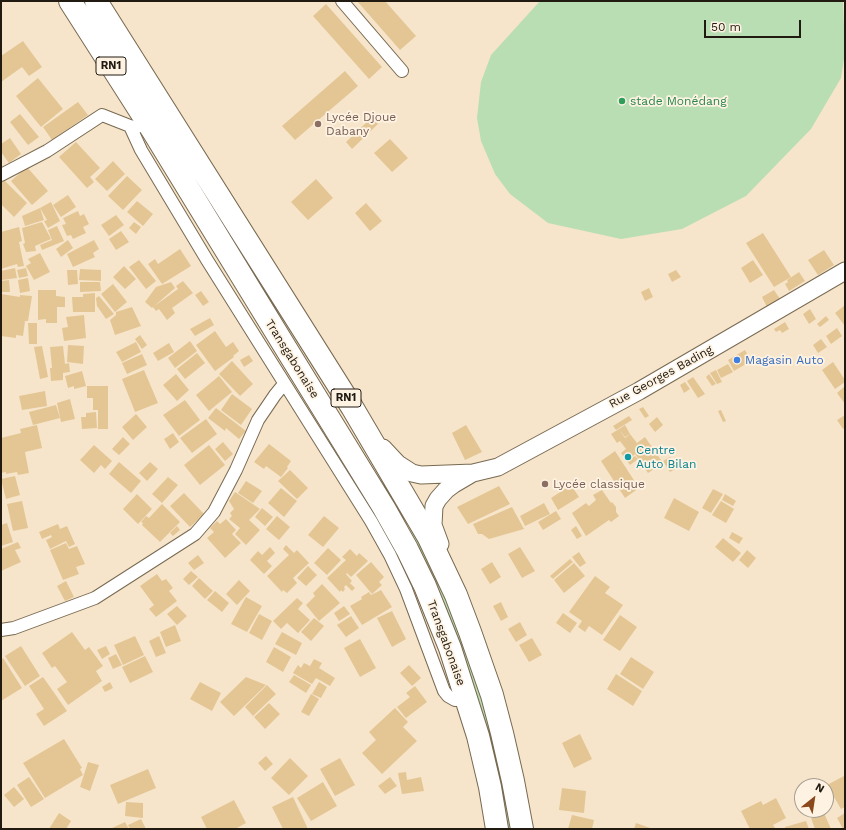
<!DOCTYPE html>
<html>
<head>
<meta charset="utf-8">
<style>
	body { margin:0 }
	#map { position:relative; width:846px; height:830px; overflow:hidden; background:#f6e5ca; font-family:"Work Sans",sans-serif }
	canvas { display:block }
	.frame { position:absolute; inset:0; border:2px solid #201a10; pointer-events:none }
	.north { position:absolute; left:794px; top:778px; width:40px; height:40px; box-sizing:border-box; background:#fef3e3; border:1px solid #a59c8f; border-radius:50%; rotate:30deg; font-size:11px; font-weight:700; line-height:16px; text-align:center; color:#201a10 }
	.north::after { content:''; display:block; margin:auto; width:14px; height:18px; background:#8b481a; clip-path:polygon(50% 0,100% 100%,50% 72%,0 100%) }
	.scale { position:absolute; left:704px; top:20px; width:97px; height:18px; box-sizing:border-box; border:2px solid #201a10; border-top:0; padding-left:5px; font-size:12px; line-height:14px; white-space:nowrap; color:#201a10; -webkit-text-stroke:3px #fef3e3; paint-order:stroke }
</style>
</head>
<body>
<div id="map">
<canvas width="846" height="830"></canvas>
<div class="frame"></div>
<div class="north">N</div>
<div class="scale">50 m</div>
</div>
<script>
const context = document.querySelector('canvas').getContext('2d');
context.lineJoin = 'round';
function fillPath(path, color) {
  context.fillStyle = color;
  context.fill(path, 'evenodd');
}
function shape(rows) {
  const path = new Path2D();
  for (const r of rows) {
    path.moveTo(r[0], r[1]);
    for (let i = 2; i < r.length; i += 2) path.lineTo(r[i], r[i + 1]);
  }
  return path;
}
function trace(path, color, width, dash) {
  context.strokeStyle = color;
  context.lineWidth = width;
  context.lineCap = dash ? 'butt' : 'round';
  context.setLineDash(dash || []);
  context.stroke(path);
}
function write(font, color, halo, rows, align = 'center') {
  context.font = font + ' "Work Sans",sans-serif';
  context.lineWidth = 3.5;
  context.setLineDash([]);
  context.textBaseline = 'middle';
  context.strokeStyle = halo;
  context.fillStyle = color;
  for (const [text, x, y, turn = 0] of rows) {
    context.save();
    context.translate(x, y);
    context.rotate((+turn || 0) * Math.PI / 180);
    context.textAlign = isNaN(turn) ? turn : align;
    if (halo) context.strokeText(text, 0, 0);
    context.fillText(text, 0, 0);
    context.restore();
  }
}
const green = shape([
	[540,1,843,1,845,52,841,78,811,129,746,196,682,229,621,239,548,223,510,194,495,174,481,141,477,118,481,82,491,55],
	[414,529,433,561,481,689,513,829,506,829,409,535,410,531]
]);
const building = shape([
	[357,1,385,1,416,36,400,50],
	[326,4,382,67,369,79,313,16],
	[23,41,42,67,29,76,22,67,1,82,1,56],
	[345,71,358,86,295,140,282,126],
	[38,78,63,109,41,127,16,96],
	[78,102,88,115,52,140,43,127],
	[20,114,39,137,28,145,10,122],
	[372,117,378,124,352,149,346,142],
	[10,138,21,154,9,163,1,152,1,144],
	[390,139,408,158,392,172,374,153],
	[76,142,100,168,90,177,94,182,87,188,59,157],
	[113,161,125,174,107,191,95,179],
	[27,167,48,191,32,205,11,181],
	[127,176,142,190,123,210,108,196],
	[1,177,27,203,14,217,1,204],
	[316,179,333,198,308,220,291,202],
	[68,195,76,207,61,217,53,205],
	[137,201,153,214,143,226,127,212],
	[51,202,60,221,48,228,44,221,47,220,40,208],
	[366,203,382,221,370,231,355,213],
	[40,208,44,220,25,226,22,216],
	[78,211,80,216,84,214,89,224,83,227,86,233,73,239,71,235,67,236,62,225,66,224,63,218],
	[116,215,124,225,109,236,101,225],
	[42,222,51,239,35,246,36,251,26,252,23,244,25,243,22,228],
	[134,222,141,227,136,234,129,228],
	[57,226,64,241,42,250,40,245,52,240,48,230],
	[19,227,22,241,19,242,24,266,18,267,17,264,1,269,1,232],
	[121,231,129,242,116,250,109,239],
	[763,233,791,277,774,287,746,243],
	[68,240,73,248,61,257,56,249],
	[94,240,99,249,93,253,95,257,73,267,67,254],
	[180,249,191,266,162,284,148,264,155,259,158,264],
	[824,250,834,265,818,275,808,260],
	[40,253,50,272,34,280,26,266,31,263,28,259],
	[139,260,156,281,146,289,129,267],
	[753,260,763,275,750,283,741,268],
	[124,266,136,279,125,289,113,277],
	[15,268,17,278,2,280,1,271],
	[26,268,28,276,19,278,17,270],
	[80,269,101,270,101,281,79,280],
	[67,270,77,270,78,284,68,285],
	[676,270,681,277,672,282,668,274],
	[799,272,805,281,789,291,785,284,788,282,787,280],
	[28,278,30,291,20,293,18,280],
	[9,280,10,292,1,292,1,281],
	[183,281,193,293,172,308,175,313,167,320,159,309,156,311,153,307,178,289,176,286],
	[80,282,100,282,101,291,80,292],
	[171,282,175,288,152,308,145,302,156,287],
	[113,284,127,302,115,312,101,294],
	[649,288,653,297,645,301,641,292],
	[38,290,56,290,56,296,65,297,65,307,57,307,57,323,46,323,46,319,38,320],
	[774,290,780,299,767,307,762,297],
	[201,291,209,302,203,306,195,295],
	[95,293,95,312,73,312,72,297,83,297,83,294],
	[1,294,20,297,20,295,32,296,28,321,25,321,23,336,16,335,16,338,1,336],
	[99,296,114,314,106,319,97,306,96,298],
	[845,305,845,326,835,313],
	[132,307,141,326,115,335,110,320,116,315,116,312],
	[810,309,816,319,809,324,803,314],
	[84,315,86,338,64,341,62,328,68,327,66,317],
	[826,316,829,320,820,327,817,324],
	[210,318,214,325,195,336,190,329],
	[785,322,789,329,782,333,780,330,776,332,774,329],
	[28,323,37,323,37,344,29,344],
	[837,328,842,336,831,344,826,336],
	[215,331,226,347,233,342,239,351,233,356,234,357,215,371,196,345],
	[140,335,147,345,142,349,135,339],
	[821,339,827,347,818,353,813,345],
	[190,341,197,351,175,368,168,358],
	[136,342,141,352,122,362,116,352],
	[169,343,174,352,158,361,153,353],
	[68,345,84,346,83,364,67,362],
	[42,346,48,377,40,379,34,347],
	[63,346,65,364,69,363,70,372,63,373,63,380,51,381,50,368,52,368,50,347],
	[745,350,751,361,734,371,728,360],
	[197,353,205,363,185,379,177,369],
	[142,354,147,365,127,374,122,363],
	[249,355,253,361,244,367,240,360],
	[232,361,253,384,240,396,219,374],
	[833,362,845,380,845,382,835,389,822,370],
	[728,364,733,372,721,378,717,370],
	[144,370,158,403,135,412,122,379],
	[716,370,722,382,717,384,710,373],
	[82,371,86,386,74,389,74,386,68,388,65,376],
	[176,374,189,390,177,401,163,385],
	[709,374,716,384,712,386,706,377],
	[219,376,232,392,209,411,196,395],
	[693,377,705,394,698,398,687,381],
	[685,382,690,389,684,393,680,385],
	[87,386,108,386,108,429,98,429,98,410,93,410,93,398,87,398],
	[845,386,845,404,837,393],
	[45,391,47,406,22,410,19,396],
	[232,394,252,409,241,425,221,410],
	[70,399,75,419,61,422,57,403],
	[185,400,200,420,179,436,163,415],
	[56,405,60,418,33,425,29,412],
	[643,407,649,416,645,418,639,409],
	[216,408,246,431,239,439,226,428,225,431,208,418],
	[721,410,726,421,723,422,718,411],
	[96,412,97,428,82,429,81,417,86,417,86,413],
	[136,414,147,427,133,440,122,427],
	[845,415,845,428,843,429,837,420],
	[629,416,632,420,616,430,613,426],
	[657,417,663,425,655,432,649,424],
	[206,419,217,434,192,453,180,438],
	[37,425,42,448,25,452,29,473,18,475,17,472,6,474,6,472,1,473,1,438,21,433,20,429],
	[466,425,482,452,465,460,452,433],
	[625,425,630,434,625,437,619,429],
	[619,429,625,438,630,434,637,443,645,437,663,463,648,473,635,454,632,457,632,458,635,456,638,459,630,465,621,453,626,449,620,441,617,443,611,434],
	[173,433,179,442,170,449,164,439],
	[123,437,130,444,119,455,112,449],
	[223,442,233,454,225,461,215,449],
	[269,444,291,461,287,467,288,468,281,477,266,466,264,469,254,462],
	[94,445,112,461,105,469,101,465,94,473,80,460],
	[209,445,225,465,200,485,184,465],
	[615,451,639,488,625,498,601,461],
	[670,457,677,468,670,472,663,461],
	[119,462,141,481,131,493,109,474],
	[150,462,158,469,147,481,139,473],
	[290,470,308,488,297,499,278,481],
	[15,476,20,495,6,499,1,479],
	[168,477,178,485,162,503,152,494],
	[246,481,262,491,253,503,238,493],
	[571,485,579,497,558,510,551,498],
	[499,486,510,504,468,524,457,507],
	[281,488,297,501,284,517,268,503],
	[713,489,723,494,711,513,702,508],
	[602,490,611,503,612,502,616,507,616,512,619,516,611,522,609,520,586,536,572,513,586,503,589,506,596,500,593,495],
	[235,492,260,509,249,520,260,530,246,545,235,534,240,528,229,519,232,516,230,513,234,509,229,501],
	[184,493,204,514,190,527,170,506],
	[137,494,152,509,138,524,123,509],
	[725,494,736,501,733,506,722,500],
	[674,498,699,512,689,531,664,518],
	[22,501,28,528,13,531,7,504],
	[721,501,734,509,726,523,712,515],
	[544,503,550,514,525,526,520,516],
	[162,504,180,522,160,542,142,525,143,523,141,522,146,516,149,518],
	[512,507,524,529,489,539,482,534,478,534,473,524],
	[262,508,273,517,265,526,255,517],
	[556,511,561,519,543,530,538,522],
	[277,516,290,527,279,540,266,529],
	[324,516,339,528,323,547,308,535],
	[226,519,236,530,232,534,241,543,225,558,207,538,214,532,210,528,217,521,220,524],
	[7,523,13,542,1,546,1,525],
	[58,524,60,529,67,526,75,544,69,547,66,541,50,549,46,540,52,537,51,535,42,539,39,532],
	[177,526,180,530,173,536,170,533],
	[576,526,582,536,577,539,571,530],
	[732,532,743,538,739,544,729,538],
	[723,538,741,553,733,562,715,547],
	[18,542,21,548,15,550,21,562,1,571,1,549],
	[66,543,69,549,77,546,85,564,76,567,79,574,63,580,50,550],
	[286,545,294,553,297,550,309,563,293,578,297,583,287,593,283,590,282,592,267,576,289,555,283,549],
	[270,547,275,553,267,561,272,566,264,574,250,560,258,551,262,555],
	[520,547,535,571,522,578,508,554],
	[328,548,341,560,327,575,314,563],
	[350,549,357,556,359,553,368,561,351,577,347,573,346,574,352,581,350,583,355,588,352,591,346,585,344,587,345,589,343,592,341,590,340,592,327,578,346,560,342,557],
	[747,550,756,558,748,568,739,560],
	[579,552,586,563,580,567,572,557],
	[198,555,204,563,194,570,188,563],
	[570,559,573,562,553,579,550,576],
	[371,562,384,577,379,582,382,585,372,594,356,575],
	[492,562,501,577,490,584,481,569],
	[574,563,585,576,564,593,554,580],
	[308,566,317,575,306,586,297,578],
	[191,571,198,577,189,585,183,579],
	[157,574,162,581,166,579,173,588,169,591,177,601,156,617,149,609,154,605,140,586],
	[595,576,610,587,605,593,623,605,602,635,589,626,585,632,578,627,582,621,569,612],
	[199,578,213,591,205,599,192,586],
	[239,580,250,591,237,605,226,594],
	[66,581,74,597,65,601,57,586],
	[322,584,340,603,319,621,306,605,315,596,313,593],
	[381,590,392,607,362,625,350,606,362,599,361,597,369,592,371,595],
	[215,591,229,603,222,612,207,600],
	[246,597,262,606,247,632,231,624],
	[297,598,303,603,298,609,310,620,298,633,287,623,281,629,273,621],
	[501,602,508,617,501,621,493,606],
	[177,606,187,616,177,625,167,614],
	[344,606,350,614,339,621,334,613],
	[392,611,406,639,392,647,377,618],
	[563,613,577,623,570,633,556,623],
	[259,614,272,621,262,640,249,633],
	[620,615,637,627,620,651,603,640],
	[351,616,359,628,346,637,337,625],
	[314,618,324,626,311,641,301,632],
	[520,622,527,635,516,642,508,629],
	[175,625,181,641,166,647,160,632],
	[72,632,85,650,89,647,103,666,96,671,102,681,68,705,57,689,67,682,55,666,52,668,42,653],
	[282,632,302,643,296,655,275,644],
	[135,636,144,655,123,665,114,645],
	[159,636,166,653,156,657,149,641],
	[532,638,542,655,529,662,519,645],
	[360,639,376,668,360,677,344,648],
	[21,646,40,676,25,686,5,656],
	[106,646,110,654,102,659,97,650],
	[274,647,291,657,283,672,266,662],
	[116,654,122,665,113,669,108,658],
	[145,656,153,672,130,683,122,667],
	[631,657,654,672,643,689,620,674],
	[3,658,22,688,1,701,1,660],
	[314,659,322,663,319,668,335,678,330,686,316,678,312,684,293,673,298,665,301,668,304,663,310,666],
	[409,665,421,678,412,686,400,673],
	[616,674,642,691,633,706,607,689],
	[294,675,311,685,306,693,289,682],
	[43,677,67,711,44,726,36,714,44,709,29,686],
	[246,677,266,685,234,716,220,702],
	[110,682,113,688,105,692,102,687],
	[200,682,221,693,212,711,190,699],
	[319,682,327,687,321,698,312,694],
	[267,685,276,694,253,716,245,707],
	[415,686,427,702,406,718,397,707,410,697,406,693],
	[311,694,319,699,309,716,301,712],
	[269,703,280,714,265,729,254,717],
	[395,708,408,722,403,727,417,741,382,774,362,753,376,740,369,732],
	[580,734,592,759,574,768,562,743],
	[64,739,82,768,80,769,83,775,45,798,23,763],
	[266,756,273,764,265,771,258,763],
	[290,758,308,776,289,795,271,778],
	[340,758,355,785,335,796,320,769],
	[88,762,99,765,90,791,80,787],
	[148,769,156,788,118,804,110,785],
	[406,772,407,780,421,777,424,791,402,794,398,773],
	[844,776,845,779,845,807,841,809,827,785],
	[29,777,44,799,31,807,17,785],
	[390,777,397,786,385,794,378,786],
	[323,782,337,806,311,821,297,798],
	[14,787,24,799,14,807,4,795],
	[562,788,586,791,584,813,559,810],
	[293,797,308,829,283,829,272,807],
	[776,798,786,818,773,825,775,828,773,829,750,829,741,811,761,801,763,805],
	[234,800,246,823,235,829,207,829,201,817],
	[126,802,143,803,143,818,125,816],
	[59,813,71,821,66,829,49,829],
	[824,813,831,829,815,829,811,818],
	[845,813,845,829,843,829,837,818],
	[572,815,594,820,592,829,568,829],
	[141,819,146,829,130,829,128,825],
	[806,821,809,829,785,829,785,827],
	[125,822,129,829,110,829],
	[636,823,653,829,634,829]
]);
const street = shape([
	[342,1,402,71],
	[130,126,141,150,207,260,371,521,390,555,406,589,444,691,448,696,455,700,466,698],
	[1,175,47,151,102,115,130,126,136,128],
	[1,630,14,628,95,598,195,534,214,512,236,470,258,420,275,395,284,384]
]);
const secondary = shape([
	[383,448,398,464,412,473,421,475,473,473,498,467,639,391,845,271],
	[440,544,433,525,434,506,438,499,446,490,454,484,471,474]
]);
const highway = shape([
	[70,1,153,131,290,355,384,508,407,549,425,586,450,648,478,736,490,787,497,829],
	[96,1,352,407,429,538,456,595,470,632,492,695,502,733,513,781,522,829]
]);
const markers = [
	[622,101,4,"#2e9e5b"],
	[318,124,4,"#8d6e63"],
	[737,360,4,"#3f7fe0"],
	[628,457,4,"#0f9aa8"],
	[545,484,4,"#8d6e63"]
];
const shields = [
	[111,66,30],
	[346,398,30]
];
const shieldNames = [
	["RN1",111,66],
	["RN1",346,398]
];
const leisureNames = [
	["stade Monédang",630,101]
];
const educationNames = [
	["Lycée Djoue",326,117],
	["Dabany",326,131],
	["Lycée classique",553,484]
];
const streetNames = [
	["Transgabonaise",292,359,58],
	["Rue Georges Bading",661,377,-29],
	["Transgabonaise",446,643,70]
];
const shopNames = [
	["Magasin Auto",745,360]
];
const cultureNames = [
	["Centre",636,450],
	["Auto Bilan",636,464]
];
fillPath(green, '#badeb3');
fillPath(building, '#e4c695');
trace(street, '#786951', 14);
trace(secondary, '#786951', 19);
trace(highway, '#786951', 24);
trace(street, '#fff', 12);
trace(secondary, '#fff', 17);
trace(highway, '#fff', 22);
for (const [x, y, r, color] of markers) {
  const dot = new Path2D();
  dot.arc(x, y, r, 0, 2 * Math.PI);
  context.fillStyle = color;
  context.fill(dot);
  trace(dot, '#fef3e3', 1.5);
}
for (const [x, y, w] of shields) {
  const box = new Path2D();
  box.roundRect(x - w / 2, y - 9, w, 18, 3);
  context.fillStyle = '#fef3e3';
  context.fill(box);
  trace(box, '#201a10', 1);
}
write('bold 11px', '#201a10', null, shieldNames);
write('12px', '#27864d', '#fef3e3', leisureNames, 'left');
write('12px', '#785e54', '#fef3e3', educationNames, 'left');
write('12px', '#201a10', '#fef3e3', streetNames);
write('12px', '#366cbe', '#fef3e3', shopNames, 'left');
write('12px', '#0d838f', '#fef3e3', cultureNames, 'left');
</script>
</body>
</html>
